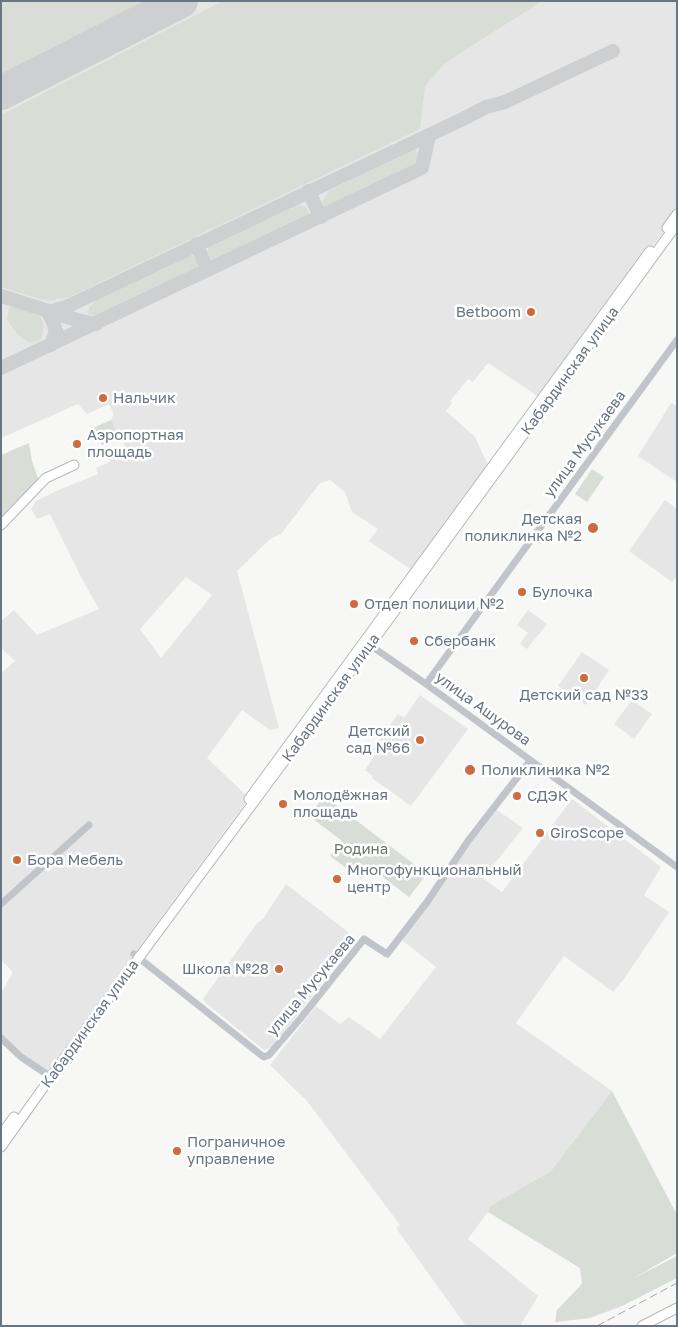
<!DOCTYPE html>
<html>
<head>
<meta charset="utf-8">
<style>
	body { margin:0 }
	#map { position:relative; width:678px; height:1327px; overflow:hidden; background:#f7f7f5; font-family:"Golos Text",sans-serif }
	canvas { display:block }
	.frame { position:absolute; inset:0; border:2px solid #6a7582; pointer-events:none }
</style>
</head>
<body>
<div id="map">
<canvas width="678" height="1327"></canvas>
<div class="frame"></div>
</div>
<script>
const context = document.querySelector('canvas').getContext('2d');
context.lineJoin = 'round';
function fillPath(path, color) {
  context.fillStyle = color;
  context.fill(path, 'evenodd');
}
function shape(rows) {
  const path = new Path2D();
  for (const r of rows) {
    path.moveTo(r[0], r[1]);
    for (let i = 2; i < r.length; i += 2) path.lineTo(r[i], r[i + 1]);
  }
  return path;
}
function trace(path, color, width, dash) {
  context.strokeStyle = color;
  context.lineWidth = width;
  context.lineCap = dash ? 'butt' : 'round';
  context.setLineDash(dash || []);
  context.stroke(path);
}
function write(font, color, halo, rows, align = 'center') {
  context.font = font + ' "Golos Text",sans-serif';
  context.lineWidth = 5;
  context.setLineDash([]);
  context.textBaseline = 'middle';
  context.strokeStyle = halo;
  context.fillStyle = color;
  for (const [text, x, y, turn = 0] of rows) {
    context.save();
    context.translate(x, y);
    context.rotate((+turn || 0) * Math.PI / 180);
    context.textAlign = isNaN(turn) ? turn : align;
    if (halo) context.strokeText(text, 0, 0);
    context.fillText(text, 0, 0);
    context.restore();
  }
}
const built = shape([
	[1,1,677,1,677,214,415,572,369,541,378,529,352,512,345,492,330,480,320,483,281,534,270,539,237,571,279,728,270,730,242,710,207,758,249,798,46,1074,1,1038,1,994,13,972,1,960,1,673,15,661,1,648,1,621,14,610,37,635,99,609,82,579,50,514,37,519,31,509,36,501,56,491,98,474,96,468,110,462,108,455,125,446,111,420,114,414,109,404,87,414,78,404,1,438],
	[488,363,539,397,495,457,488,465,475,437,446,411,452,403,450,401,468,379,473,382],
	[186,577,212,595,161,658,140,629],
	[671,403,677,406,677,482,638,456],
	[665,500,677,509,677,576,672,582,629,551],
	[528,610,547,624,527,649,520,644,528,633,517,625],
	[582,652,609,670,586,705,558,686],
	[420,695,468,729,411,806,372,778,373,776,365,770,375,755,371,752,398,714,404,718],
	[632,700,652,714,634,739,614,724],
	[572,799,661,867,644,895,669,912,624,979,613,992,564,956,516,1023,612,1091,551,1171,492,1206,468,1239,538,1296,520,1326,466,1326,396,1228,400,1225,307,1101,270,1065,316,1006,340,1024,349,1017,380,1039,436,967,402,940,457,861,497,810,523,828,483,878,502,892],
	[286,884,357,939,272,1047,264,1050,207,1004,203,999,257,923,263,919]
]);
const green = shape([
	[1,1,144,1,1,75],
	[223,1,542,1,445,63,425,86,420,129,69,297,47,301,1,287,1,115],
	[415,149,419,156,416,165,323,209,322,203,329,191],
	[299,205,306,207,310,215,213,261,208,253,208,246],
	[190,255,197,258,198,268,97,316,88,314,89,308,96,300,103,295],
	[13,306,37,315,41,318,44,326,41,339,34,342,28,342,17,334,7,320,9,308],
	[111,420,118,434,118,438,102,445,93,428],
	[29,443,32,461,39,481,1,519,1,455],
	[592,469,604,477,587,502,575,494],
	[324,796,427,874,409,897,370,867,361,879,330,856,342,841,309,816],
	[612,1091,677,1215,677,1253,632,1279,677,1256,677,1278,622,1306,590,1318,555,1322,557,1310,582,1284,580,1268,488,1212,491,1206,551,1171]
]);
const taxiway = shape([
	[308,191,321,217],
	[196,244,208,270],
	[1,296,80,321,96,324],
	[48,312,66,307,465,118,486,107,505,102,613,51],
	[48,312,53,322,56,331,51,345],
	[1,368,422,168,429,135]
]);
const runway = shape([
	[1,93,181,1]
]);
const minor = shape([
	[367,643,426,684,677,867],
	[426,684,677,340],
	[1,904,89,825],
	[134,954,261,1055,264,1057,269,1055,300,1019,364,939,387,954,427,902,468,841,530,761],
	[1,1038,21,1057,51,1077]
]);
const major = shape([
	[667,228,677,214],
	[1,525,46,478,74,465],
	[249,799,650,251],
	[1,1135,14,1117],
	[1,1147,58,1067,370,645,677,224],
	[642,1326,677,1308]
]);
const rail = shape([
	[597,1326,677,1283]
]);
const markers = [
	[531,312,5,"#ce6b3e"],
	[103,398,5,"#ce6b3e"],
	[77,444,5,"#ce6b3e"],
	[593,528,6,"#ce6b3e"],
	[522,592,5,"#ce6b3e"],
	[354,604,5,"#ce6b3e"],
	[414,641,5,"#ce6b3e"],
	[584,678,5,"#ce6b3e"],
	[420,740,5,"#ce6b3e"],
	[470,770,6,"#ce6b3e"],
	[517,796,5,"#ce6b3e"],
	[283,804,5,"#ce6b3e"],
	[540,833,5,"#ce6b3e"],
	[17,860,5,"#ce6b3e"],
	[337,879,5,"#ce6b3e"],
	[279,969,5,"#ce6b3e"],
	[177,1151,5,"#ce6b3e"]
];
const poiNames = [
	["Betboom",521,312,"right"],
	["Нальчик",113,398],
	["Аэропортная",87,435],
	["площадь",87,452],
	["Детская",582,519,"right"],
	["поликлинка №2",582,536,"right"],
	["Булочка",532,592],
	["Отдел полиции №2",364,604],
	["Сбербанк",424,641],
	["Детский сад №33",584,695,"center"],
	["Детский",410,731,"right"],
	["сад №66",410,748,"right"],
	["Поликлиника №2",481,770],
	["Молодёжная",293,795],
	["площадь",293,812],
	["СДЭК",527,796],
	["GiroScope",550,833],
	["Бора Мебель",27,860],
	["Многофункциональный",347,870],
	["центр",347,887],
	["Школа №28",269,969,"right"],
	["Пограничное",187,1142],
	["управление",187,1159]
];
const streetNames = [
	["Кабардинская улица",570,371,-54],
	["улица Мусукаева",585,444,-54],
	["Кабардинская улица",331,698,-54],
	["улица Ашурова",483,709,36],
	["улица Мусукаева",311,985,-50],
	["Кабардинская улица",90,1024,-54]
];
const parkNames = [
	["Родина",361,849]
];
fillPath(built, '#e5e6e5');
fillPath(green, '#d8ddd6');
trace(taxiway, '#cdcfd1', 14);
trace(runway, '#cdcfd1', 34);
trace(major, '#b5b8bc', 11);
trace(minor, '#c1c4c8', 7);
trace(major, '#fff', 9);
trace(rail, '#a3a7ad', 1, [8, 4]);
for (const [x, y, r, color] of markers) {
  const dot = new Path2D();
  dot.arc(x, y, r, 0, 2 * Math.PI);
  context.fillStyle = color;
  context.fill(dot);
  trace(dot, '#fff', 2);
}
write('15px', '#6a7582', '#fff', poiNames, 'left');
write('15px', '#6a7582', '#fff', streetNames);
write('15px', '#6a7a68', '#fff', parkNames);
</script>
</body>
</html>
